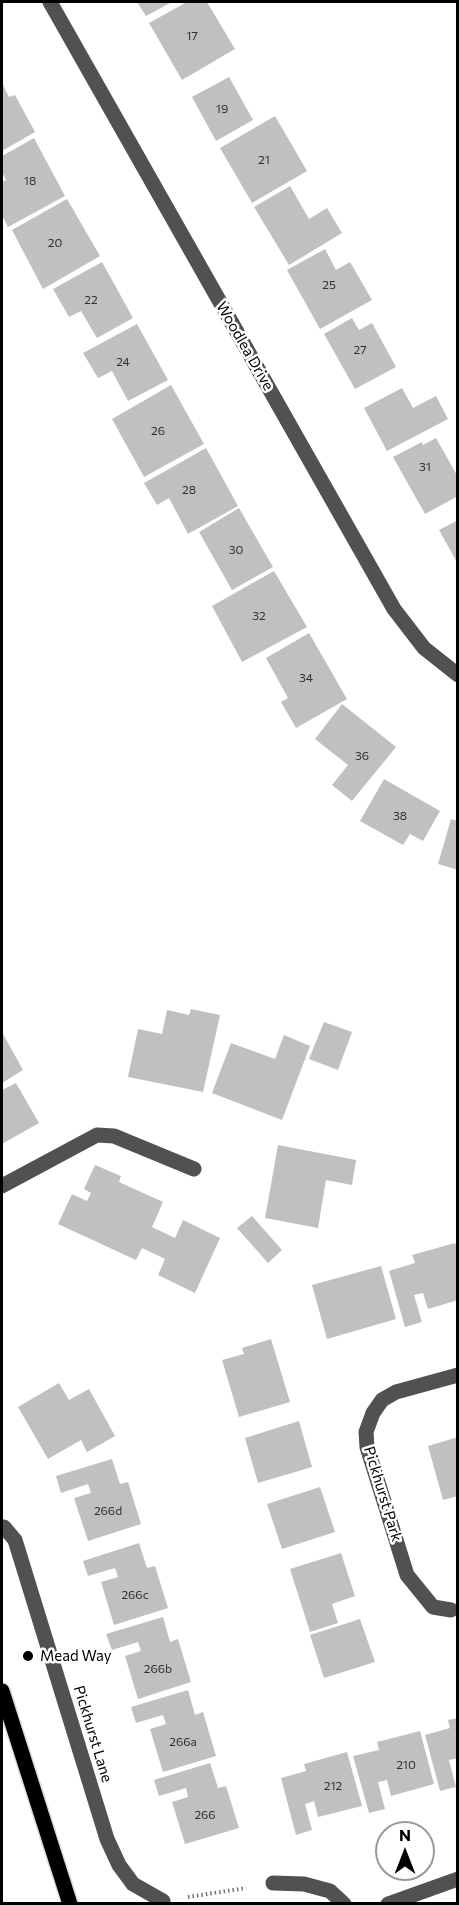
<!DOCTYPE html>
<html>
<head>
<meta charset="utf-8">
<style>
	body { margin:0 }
	#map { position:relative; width:459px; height:1905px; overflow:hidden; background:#fff; font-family:Commissioner,sans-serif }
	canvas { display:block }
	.frame { position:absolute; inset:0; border:3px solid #000; pointer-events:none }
	.north { position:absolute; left:375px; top:1821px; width:60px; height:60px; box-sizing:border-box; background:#fff; border:2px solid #999; border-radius:50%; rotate:0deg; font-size:16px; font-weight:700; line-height:24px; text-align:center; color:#000 }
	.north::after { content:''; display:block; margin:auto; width:21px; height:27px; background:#000; clip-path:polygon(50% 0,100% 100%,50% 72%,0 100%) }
</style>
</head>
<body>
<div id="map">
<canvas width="459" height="1905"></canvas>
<div class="frame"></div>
<div class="north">N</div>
</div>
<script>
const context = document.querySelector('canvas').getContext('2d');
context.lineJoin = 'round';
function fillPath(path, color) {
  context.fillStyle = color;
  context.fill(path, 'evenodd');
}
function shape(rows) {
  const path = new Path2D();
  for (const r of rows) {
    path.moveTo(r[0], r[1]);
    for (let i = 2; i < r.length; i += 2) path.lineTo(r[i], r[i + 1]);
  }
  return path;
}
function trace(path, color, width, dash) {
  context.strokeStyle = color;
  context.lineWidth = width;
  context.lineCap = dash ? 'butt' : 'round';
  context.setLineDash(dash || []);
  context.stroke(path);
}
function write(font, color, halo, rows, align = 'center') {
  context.font = font + ' Commissioner,sans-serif';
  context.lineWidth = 5;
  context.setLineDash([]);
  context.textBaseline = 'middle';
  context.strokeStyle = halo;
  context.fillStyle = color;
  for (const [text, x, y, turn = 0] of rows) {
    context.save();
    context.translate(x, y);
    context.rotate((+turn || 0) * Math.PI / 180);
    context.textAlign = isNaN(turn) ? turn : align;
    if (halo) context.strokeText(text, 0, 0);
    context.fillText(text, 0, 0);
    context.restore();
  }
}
const building = shape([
	[137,2,172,2,146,16],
	[187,2,207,2,235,49,182,80,149,23],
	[229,77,253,120,216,141,192,97],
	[2,83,9,97,15,95,35,132,2,151],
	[275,116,307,171,252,203,220,148],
	[34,138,65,196,8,227,2,215,2,182,6,180,2,172,2,156],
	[290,186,309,219,327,208,342,233,289,265,254,207],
	[67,199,100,256,43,289,12,230],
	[325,249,336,270,350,262,372,300,320,329,287,270],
	[102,262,133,318,97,338,81,311,69,317,53,289],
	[352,318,359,330,372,323,396,367,355,389,324,334],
	[137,324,168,380,128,401,112,371,98,378,83,353],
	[171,385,204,444,144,477,112,419],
	[402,388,413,408,436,396,448,419,387,451,364,408],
	[436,438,458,477,458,496,425,514,393,457,422,442,423,445],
	[206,448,238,506,188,534,169,498,157,505,144,483],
	[239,508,273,567,232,590,199,532],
	[458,520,458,564,439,530],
	[274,571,307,627,242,662,212,606],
	[309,633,347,699,296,728,281,702,288,698,266,658],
	[342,704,396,747,352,801,332,785,348,765,315,739],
	[384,779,440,811,423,841,410,834,403,845,360,821],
	[451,819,458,821,458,870,438,864],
	[191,1009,220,1015,203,1092,128,1077,138,1029,162,1034,167,1010,189,1015],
	[324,1022,352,1032,338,1070,309,1059],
	[2,1032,23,1070,2,1083],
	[284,1035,310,1046,282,1120,212,1093,231,1043,275,1059],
	[16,1083,39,1123,2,1144,2,1090],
	[278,1145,356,1160,352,1185,326,1180,318,1228,265,1218],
	[95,1165,121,1176,119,1182,163,1202,152,1227,175,1238,183,1220,220,1238,195,1293,158,1275,165,1259,142,1248,136,1260,58,1224,72,1194,87,1201,91,1193,84,1189],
	[252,1216,282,1250,268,1263,237,1228],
	[455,1243,458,1250,458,1300,428,1309,423,1293,414,1295,422,1322,405,1327,389,1271,415,1263,412,1255],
	[381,1266,396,1319,327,1339,312,1285],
	[271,1339,290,1402,239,1417,222,1360,244,1354,242,1348],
	[59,1383,69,1400,89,1389,115,1436,87,1452,81,1440,48,1459,18,1407],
	[299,1421,312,1467,258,1483,245,1438],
	[458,1437,458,1496,443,1500,428,1446],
	[112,1459,120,1484,128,1482,141,1524,88,1541,74,1498,91,1493,88,1484,61,1493,56,1476],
	[320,1487,335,1532,282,1549,267,1504],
	[139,1543,147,1568,155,1566,168,1608,114,1625,101,1582,118,1577,115,1568,88,1576,83,1561],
	[341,1553,355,1596,332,1604,338,1623,310,1632,290,1569],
	[163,1617,170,1642,178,1639,191,1682,138,1699,125,1656,141,1651,138,1642,112,1650,106,1634],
	[360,1619,375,1662,324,1678,310,1635],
	[188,1690,195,1715,203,1712,216,1756,163,1772,150,1729,166,1724,163,1715,136,1723,131,1707],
	[458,1718,458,1758,449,1760,456,1787,440,1791,425,1735,450,1728,448,1720],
	[420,1731,434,1784,391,1796,387,1780,378,1782,385,1809,369,1813,353,1756,379,1750,377,1742],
	[347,1752,362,1806,318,1817,314,1801,305,1804,312,1830,296,1835,281,1778,306,1771,304,1764],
	[210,1763,218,1788,226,1786,239,1828,185,1844,172,1802,188,1797,186,1788,159,1796,154,1780]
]);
const path = shape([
	[188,1897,246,1888]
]);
const minor = shape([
	[50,2,394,609,424,648,458,675],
	[2,1186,97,1135,114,1136,194,1169],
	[2,1527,4,1527,15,1540,107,1839,119,1865,133,1884,163,1901],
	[451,1610,433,1607,407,1575,367,1447,366,1432,373,1413,382,1400,396,1392,458,1375],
	[273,1883,304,1884,330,1891,344,1904],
	[388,1904,458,1879]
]);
const major = shape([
	[2,1691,70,1904]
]);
const markers = [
	[28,1656,6,"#000"]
];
const numberNames = [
	["17",192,36],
	["19",222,109],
	["21",264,160],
	["18",30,181],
	["20",55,243],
	["25",329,285],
	["22",91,300],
	["27",360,350],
	["24",123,362],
	["26",158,431],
	["31",425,467],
	["28",189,490],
	["30",236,550],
	["32",259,616],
	["34",306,678],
	["36",362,756],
	["38",400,816],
	["266d",108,1511],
	["266c",135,1595],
	["266b",158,1669],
	["266a",183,1742],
	["210",406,1765],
	["212",333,1786],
	["266",205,1815]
];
const streetNames = [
	["Woodlea Drive",245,346,60],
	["Pickhurst Park",383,1494,73],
	["Pickhurst Lane",93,1734,73]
];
const poiNames = [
	["Mead Way",40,1656]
];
fillPath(building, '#c0c0c0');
trace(major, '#dbdbdb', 18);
trace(path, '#737373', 4, [1.5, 3]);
trace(minor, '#515151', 15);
trace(major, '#000', 15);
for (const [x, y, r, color] of markers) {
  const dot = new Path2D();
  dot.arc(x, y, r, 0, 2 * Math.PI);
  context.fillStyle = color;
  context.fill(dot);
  trace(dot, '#fff', 2);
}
write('12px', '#303030', null, numberNames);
write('15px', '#000', '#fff', streetNames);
write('15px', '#000', '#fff', poiNames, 'left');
</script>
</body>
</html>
